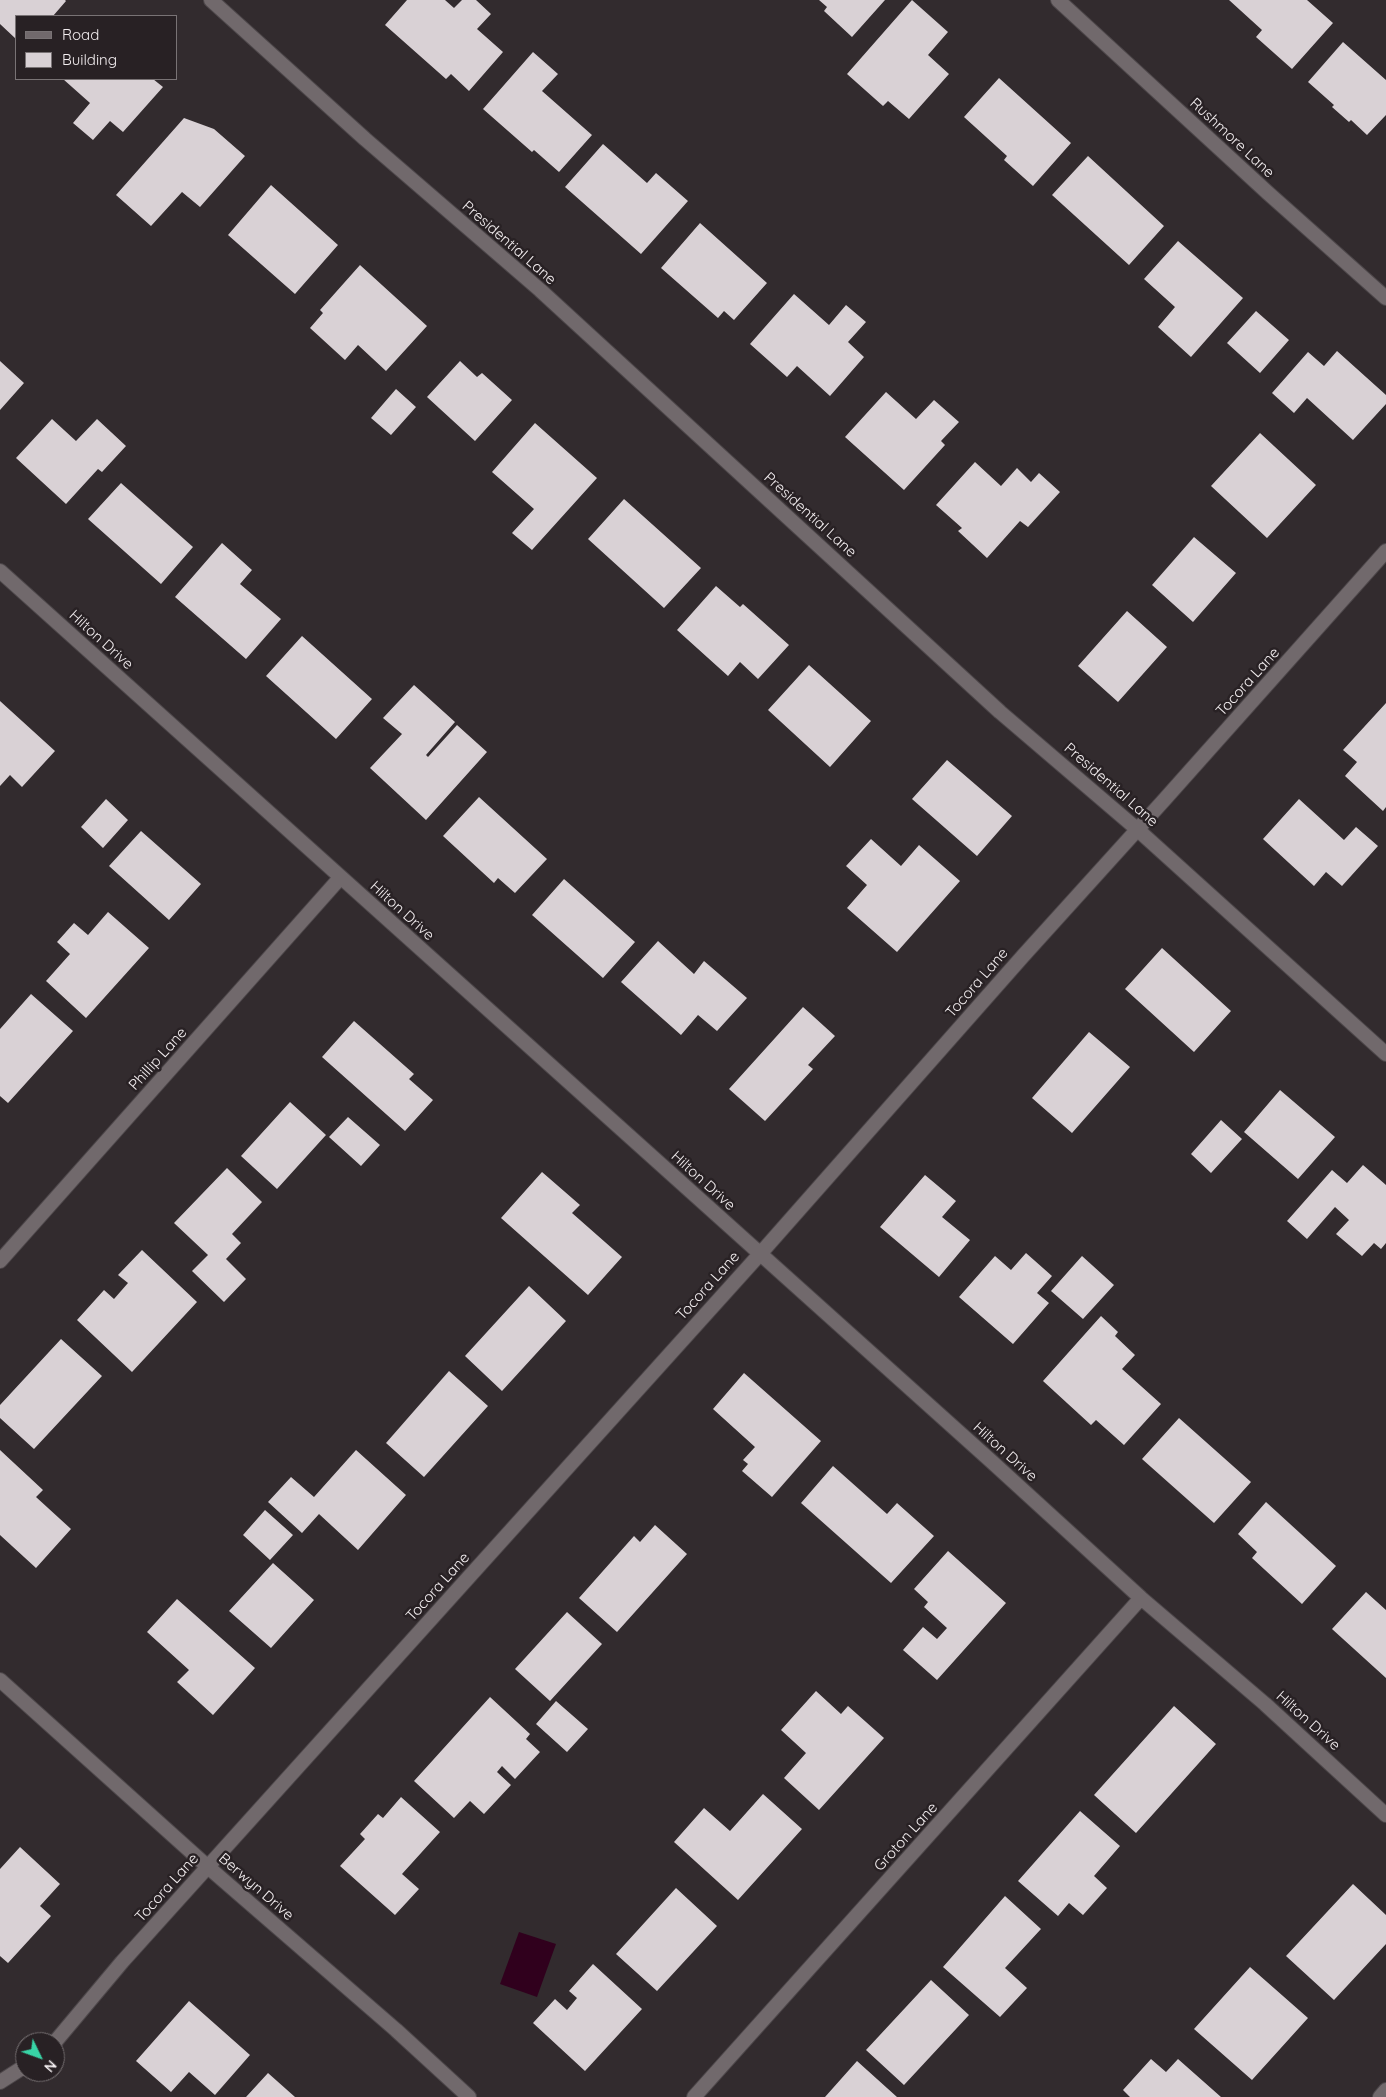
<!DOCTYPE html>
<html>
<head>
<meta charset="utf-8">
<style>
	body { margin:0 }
	#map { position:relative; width:1386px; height:2097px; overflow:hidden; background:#322b2e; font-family:Quicksand,sans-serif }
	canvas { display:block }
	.legend { position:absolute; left:15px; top:15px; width:162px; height:65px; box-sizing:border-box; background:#282124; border:1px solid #797375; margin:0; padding:6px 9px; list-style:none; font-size:15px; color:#f2edef }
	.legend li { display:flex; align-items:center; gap:10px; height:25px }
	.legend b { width:25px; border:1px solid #797375 }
	.north { position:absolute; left:15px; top:2032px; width:50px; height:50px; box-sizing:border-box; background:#282124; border:1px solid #797375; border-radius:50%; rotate:132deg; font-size:14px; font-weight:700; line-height:20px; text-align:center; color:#f2edef }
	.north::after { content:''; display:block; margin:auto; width:18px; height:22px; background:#38d4a6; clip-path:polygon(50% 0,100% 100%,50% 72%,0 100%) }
</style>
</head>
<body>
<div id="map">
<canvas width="1386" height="2097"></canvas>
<ul class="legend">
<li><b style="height:6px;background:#71696c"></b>Road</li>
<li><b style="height:14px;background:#d9d1d5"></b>Building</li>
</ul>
<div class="north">N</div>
</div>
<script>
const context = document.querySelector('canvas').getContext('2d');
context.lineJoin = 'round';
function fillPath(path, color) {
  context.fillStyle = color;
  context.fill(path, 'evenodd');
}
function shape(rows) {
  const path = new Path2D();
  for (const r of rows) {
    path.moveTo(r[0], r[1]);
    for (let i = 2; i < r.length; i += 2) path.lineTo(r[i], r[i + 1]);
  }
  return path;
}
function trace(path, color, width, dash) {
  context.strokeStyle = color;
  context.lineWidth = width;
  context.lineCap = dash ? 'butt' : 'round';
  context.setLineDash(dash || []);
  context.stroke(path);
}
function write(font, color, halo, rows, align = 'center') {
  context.font = font + ' Quicksand,sans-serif';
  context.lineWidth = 5;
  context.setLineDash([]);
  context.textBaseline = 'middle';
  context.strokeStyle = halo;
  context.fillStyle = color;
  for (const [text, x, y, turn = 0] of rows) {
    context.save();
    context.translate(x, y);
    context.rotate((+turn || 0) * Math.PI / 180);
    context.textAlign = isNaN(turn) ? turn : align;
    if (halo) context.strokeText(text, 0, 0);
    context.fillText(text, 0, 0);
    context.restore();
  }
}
const water = shape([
	[519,1932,556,1944,537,1997,500,1984]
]);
const building = shape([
	[0,0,65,0,66,1,53,16,16,16,16,39,0,24],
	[407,0,445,0,454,8,462,0,476,0,491,14,477,29,503,52,469,91,451,74,446,79,385,25],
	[819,0,885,0,852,37,824,11,827,7],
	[912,0,948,32,928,55,949,74,909,119,888,101,883,106,847,74],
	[1229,0,1307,0,1333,23,1292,69,1256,37,1262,30],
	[1343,42,1386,80,1386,115,1367,135,1351,120,1349,122,1332,107,1334,105,1308,82],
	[533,52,558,74,542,91,592,135,559,172,534,150,532,152,483,109],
	[999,78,1071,143,1033,186,1004,160,1007,156,964,117],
	[63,79,153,79,163,87,123,132,110,121,93,140,73,123,90,103],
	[184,118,214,129,245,156,200,207,182,192,151,226,116,195],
	[603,144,647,183,656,173,688,201,641,254,565,187],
	[1088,156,1164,226,1129,265,1052,195],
	[271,185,338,245,295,294,228,235],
	[700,223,767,283,734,320,724,311,718,318,661,268],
	[1178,241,1243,298,1191,357,1158,327,1175,307,1144,279],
	[360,265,427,326,386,371,358,345,345,360,310,328,323,313,320,310],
	[794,294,829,325,846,305,866,322,848,342,864,357,830,396,797,366,787,377,750,344],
	[1256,311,1289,340,1260,373,1227,343],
	[1337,351,1386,395,1386,404,1353,440,1307,398,1294,413,1272,393,1308,352,1324,366],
	[0,361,24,383,0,410],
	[460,361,477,377,482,373,512,400,475,441,427,397],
	[396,389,416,407,391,435,371,418],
	[886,392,916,419,934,400,959,422,941,441,945,445,904,490,845,437],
	[52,419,76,441,97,419,126,446,102,472,98,469,66,504,16,458],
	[535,423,597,478,532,550,512,533,534,509,492,472],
	[1260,433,1316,485,1267,538,1211,486],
	[975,462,1001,486,1017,468,1031,482,1039,473,1060,492,1028,527,1020,521,987,558,958,531,962,528,936,505],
	[121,483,193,547,161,584,88,519],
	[624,499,701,568,664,608,588,539],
	[1194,537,1236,573,1193,622,1152,585],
	[222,543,252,570,240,584,281,619,246,659,175,597],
	[716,586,740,607,743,604,789,645,758,679,740,662,728,676,677,630],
	[1127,611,1167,647,1118,702,1078,666],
	[302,636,372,699,336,739,266,676],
	[809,665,871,721,830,767,768,710],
	[414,685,455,722,426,755,428,757,457,725,487,752,426,820,370,768,402,734,383,718],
	[0,701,55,751,22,787,10,775,0,786],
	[1386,703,1386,807,1383,811,1345,776,1357,762,1343,750],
	[947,760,1012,816,977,856,912,799],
	[479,797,547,859,515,893,498,878,494,883,443,836],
	[106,799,128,820,103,848,81,827],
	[1299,799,1344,840,1356,827,1378,846,1342,886,1326,872,1314,886,1263,839],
	[141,831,201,884,169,920,109,866],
	[871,839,901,866,919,845,960,881,897,952,847,908,867,885,846,866],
	[564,879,635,942,603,978,532,915],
	[108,912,149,948,86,1018,46,981,70,954,57,942,74,923,88,935],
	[658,941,694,974,704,961,747,998,717,1031,698,1015,681,1035,621,982],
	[1162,948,1231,1011,1194,1052,1125,989],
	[31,994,73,1031,8,1103,0,1096,0,1029],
	[803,1007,835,1036,808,1065,813,1069,765,1121,729,1089],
	[354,1021,414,1074,409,1079,433,1100,405,1131,322,1057],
	[1089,1032,1130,1067,1072,1133,1032,1098],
	[1280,1090,1335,1137,1298,1179,1244,1132],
	[290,1102,326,1135,277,1189,241,1156],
	[348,1117,380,1145,361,1166,329,1137],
	[1221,1120,1242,1139,1211,1173,1191,1154],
	[1363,1165,1386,1185,1386,1243,1381,1249,1374,1243,1362,1256,1336,1234,1349,1220,1335,1207,1307,1239,1287,1221,1332,1170,1347,1183],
	[227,1168,262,1202,232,1234,241,1243,226,1259,246,1279,224,1302,192,1271,208,1255,174,1223],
	[542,1172,580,1205,572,1213,622,1257,588,1295,501,1218],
	[925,1175,956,1201,942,1217,970,1240,939,1277,880,1227],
	[142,1250,197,1302,132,1372,77,1320,104,1290,114,1299,128,1283,118,1275],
	[1026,1253,1052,1276,1037,1293,1049,1303,1013,1344,959,1297,995,1256,1011,1270],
	[1082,1256,1114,1285,1083,1319,1051,1291],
	[529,1286,566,1321,502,1391,465,1356],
	[1101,1316,1118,1332,1115,1336,1135,1355,1122,1369,1161,1404,1124,1445,1096,1420,1091,1425,1043,1381],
	[61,1339,102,1376,34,1449,0,1418,0,1405],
	[449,1371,488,1406,424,1477,386,1443],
	[744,1373,821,1441,772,1497,742,1471,748,1464,743,1460,755,1447,713,1409],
	[1179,1418,1251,1482,1214,1523,1142,1459],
	[0,1450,43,1490,36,1497,71,1529,36,1568,0,1535],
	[356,1450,406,1495,358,1550,319,1514,302,1533,268,1502,291,1477,314,1497],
	[833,1466,887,1514,897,1503,934,1536,891,1583,801,1503],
	[1266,1502,1336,1566,1302,1604,1252,1558,1257,1552,1238,1534],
	[265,1510,293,1535,270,1560,243,1535],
	[655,1525,687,1554,617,1632,579,1598,634,1536,640,1542],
	[948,1551,1006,1603,937,1680,903,1650,923,1627,937,1639,947,1628,924,1607,928,1602,914,1589],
	[273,1563,314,1600,271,1648,229,1611],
	[1366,1592,1386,1610,1386,1678,1332,1629],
	[177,1599,255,1668,213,1715,177,1682,189,1670,147,1632],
	[567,1612,602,1644,550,1701,515,1669],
	[816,1691,841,1714,848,1706,884,1738,819,1810,784,1778,806,1753,781,1730],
	[490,1697,530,1734,526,1739,540,1752,515,1779,502,1766,497,1772,511,1785,484,1814,470,1801,454,1818,414,1781],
	[556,1701,588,1729,567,1752,536,1724],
	[1174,1706,1216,1744,1136,1833,1094,1795],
	[763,1794,802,1829,738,1900,674,1842,704,1808,730,1831],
	[401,1797,440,1832,402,1874,419,1889,395,1915,340,1866,365,1839,360,1834,378,1814,383,1818],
	[1080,1811,1120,1846,1094,1876,1107,1888,1083,1915,1069,1903,1058,1916,1018,1881],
	[20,1847,60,1884,40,1906,51,1916,8,1963,0,1956,0,1869],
	[1353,1884,1386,1915,1386,1944,1334,2000,1286,1956],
	[676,1888,717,1926,657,1991,616,1954],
	[1005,1896,1041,1929,1005,1968,1027,1988,1000,2017,943,1967],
	[593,1964,642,2009,585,2071,533,2023,555,1999,567,2010,577,1998,569,1991],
	[1250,1967,1308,2018,1252,2080,1194,2029],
	[931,1980,969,2015,904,2085,866,2050],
	[189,2001,250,2055,215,2095,189,2072,171,2092,136,2061],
	[1151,2059,1166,2072,1178,2059,1221,2097,1130,2097,1123,2090],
	[857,2061,897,2097,825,2097],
	[268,2073,295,2097,246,2097]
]);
const minor = shape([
	[211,0,365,139,540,290,1000,712,1138,830,1386,1054],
	[1058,0,1268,193,1386,298],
	[0,571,991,1461,1141,1598,1265,1704,1386,1815],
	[0,1261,340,878],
	[0,1680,208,1867,396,2030,469,2097],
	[55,2042,122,1962,760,1254,1023,956,1165,799,1386,551],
	[0,2082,25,2066],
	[694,2097,1141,1598],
	[1380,2097,1386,2090]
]);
const streetNames = [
	["Rushmore Lane",1232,138,43],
	["Presidential Lane",509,243,41],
	["Presidential Lane",810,515,42],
	["Hilton Drive",101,640,42],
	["Tocora Lane",1248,682,-48],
	["Presidential Lane",1111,785,41],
	["Hilton Drive",402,911,42],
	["Tocora Lane",977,983,-49],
	["Phillip Lane",158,1059,-48],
	["Hilton Drive",703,1181,42],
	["Tocora Lane",708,1286,-48],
	["Hilton Drive",1005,1452,42],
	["Tocora Lane",438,1587,-48],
	["Hilton Drive",1308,1721,42],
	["Groton Lane",906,1837,-48],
	["Berwyn Drive",256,1887,41],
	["Tocora Lane",167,1888,-48]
];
fillPath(water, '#30001d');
fillPath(building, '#d9d1d5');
trace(minor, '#4d474a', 16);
trace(minor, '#71696c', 14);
write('15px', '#f2edef', '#282124', streetNames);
</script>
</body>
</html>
